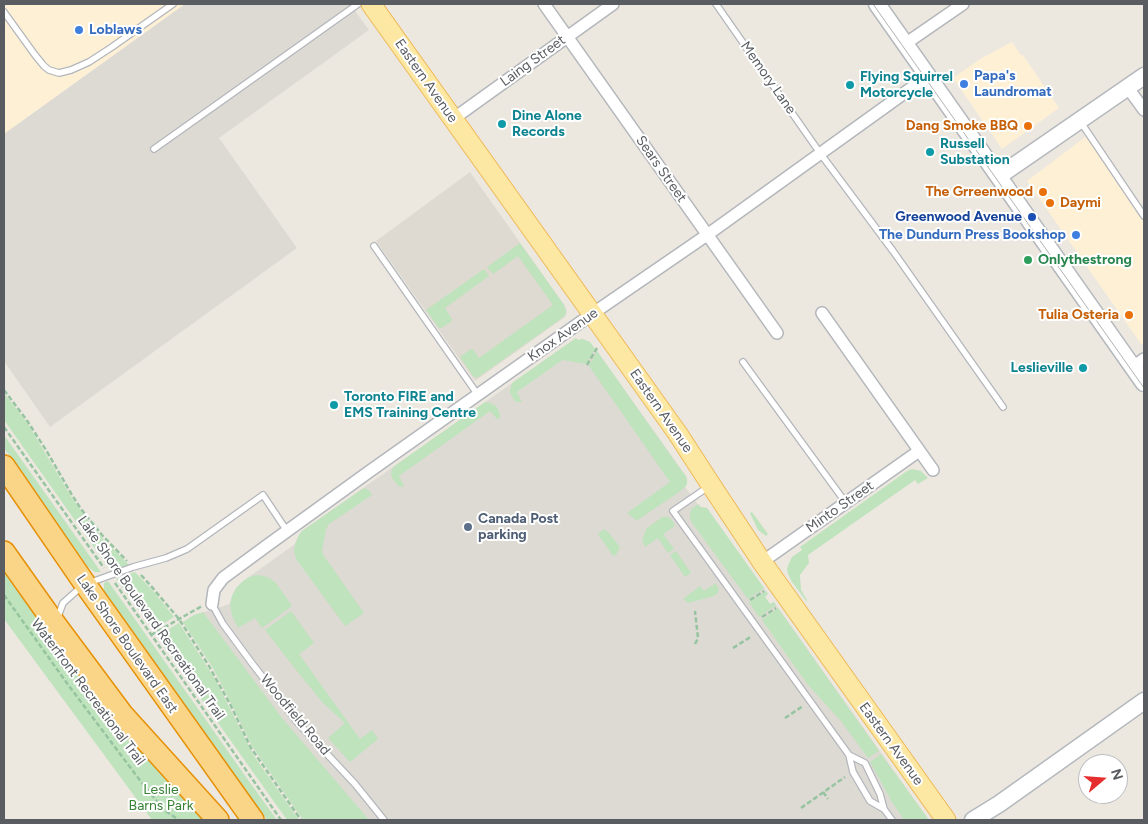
<!DOCTYPE html>
<html>
<head>
<meta charset="utf-8">
<style>
	body { margin:0 }
	#map { position:relative; width:1148px; height:824px; overflow:hidden; background:#ece8e0; font-family:Figtree,sans-serif }
	canvas { display:block }
	.frame { position:absolute; inset:0; border:5px solid #595d61; pointer-events:none }
	.north { position:absolute; left:1078px; top:754px; width:50px; height:50px; box-sizing:border-box; background:#fff; border:1px solid #bdbec0; border-radius:50%; rotate:72deg; font-size:14px; font-weight:700; line-height:20px; text-align:center; color:#595d61 }
	.north::after { content:''; display:block; margin:auto; width:18px; height:22px; background:#e52e2d; clip-path:polygon(50% 0,100% 100%,50% 72%,0 100%) }
</style>
</head>
<body>
<div id="map">
<canvas width="1148" height="824"></canvas>
<div class="frame"></div>
<div class="north">N</div>
</div>
<script>
const context = document.querySelector('canvas').getContext('2d');
context.lineJoin = 'round';
function fillPath(path, color) {
  context.fillStyle = color;
  context.fill(path, 'evenodd');
}
function shape(rows) {
  const path = new Path2D();
  for (const r of rows) {
    path.moveTo(r[0], r[1]);
    for (let i = 2; i < r.length; i += 2) path.lineTo(r[i], r[i + 1]);
  }
  return path;
}
function trace(path, color, width, dash) {
  context.strokeStyle = color;
  context.lineWidth = width;
  context.lineCap = dash ? 'butt' : 'round';
  context.setLineDash(dash || []);
  context.stroke(path);
}
function write(font, color, halo, rows, align = 'center') {
  context.font = font + ' Figtree,sans-serif';
  context.lineWidth = 4;
  context.setLineDash([]);
  context.textBaseline = 'middle';
  context.strokeStyle = halo;
  context.fillStyle = color;
  for (const [text, x, y, turn = 0] of rows) {
    context.save();
    context.translate(x, y);
    context.rotate((+turn || 0) * Math.PI / 180);
    context.textAlign = isNaN(turn) ? turn : align;
    if (halo) context.strokeText(text, 0, 0);
    context.fillText(text, 0, 0);
    context.restore();
  }
}
const commercial = shape([
	[4,4,185,4,4,134],
	[1012,42,1021,55,1023,55,1059,108,1002,149,953,78,982,58],
	[1088,135,1144,220,1144,344,1141,344,1027,181]
]);
const industrial = shape([
	[185,4,350,4,369,30,219,138,297,248,50,427,4,361,4,134],
	[576,338,578,340,582,339,590,342,597,351,686,476,687,484,685,487,700,507,707,508,768,594,765,597,770,604,774,602,929,820,303,820,252,746,233,707,213,668,183,622,194,615,230,604,232,596,236,588,242,582,295,544,299,535,302,531]
]);
const education = shape([
	[470,172,558,296,565,306,567,312,565,317,475,381,376,241]
]);
const green = shape([
	[520,243,564,305,566,310,566,314,562,318,477,378,473,376,460,357,471,349,473,349,479,358,553,305,518,256,493,274,487,267],
	[484,269,489,276,445,308,452,319,451,322,441,328,439,328,426,310],
	[576,338,578,340,582,339,590,342,595,349,586,364,563,360,558,363,517,392,522,402,516,402,514,400,510,393,510,390,512,383],
	[597,351,681,470,686,476,687,480,687,484,682,490,639,519,637,521,627,513,670,482,589,366],
	[4,393,28,424,72,498,87,519,103,539,129,565,110,570,4,420],
	[485,402,491,403,496,406,499,411,500,416,499,419,497,419,490,411,399,476,404,486,403,487,398,486,392,478,391,474,392,469,396,465],
	[4,435,101,572,95,572,88,567,4,448],
	[912,469,921,471,928,478,918,484,915,480,808,555,809,563,800,575,801,590,807,600,807,602,792,582,788,574,787,569,789,563,792,557,802,550,800,547,907,471],
	[364,488,369,490,372,495,329,524,326,529,322,551,324,556,364,613,345,626,296,559,294,551,295,544,299,535,302,531],
	[699,504,700,507,707,508,764,588,748,599,692,523,690,518,690,514,691,509],
	[752,512,768,534,766,536,758,530,750,513],
	[662,517,668,517,673,521,675,526,663,534,674,549,668,553,658,538,645,547,642,541,646,529],
	[604,529,609,533,620,547,616,555,613,556,598,534],
	[676,551,691,573,685,577,670,555],
	[4,566,210,820,152,820,4,619],
	[135,572,154,592,174,617,158,627,153,627,149,624,116,579],
	[257,575,264,576,271,579,276,583,292,606,262,628,255,618,238,628,232,616,230,604,232,596,236,588,242,582,249,577],
	[108,581,251,784,277,820,267,820,104,591,104,583],
	[716,583,719,590,717,594,714,596,688,603,683,599,700,586,704,591],
	[766,591,768,594,765,597,770,604,774,602,776,605,759,617,749,602],
	[778,608,879,751,868,758,841,721,808,685,762,620],
	[291,611,314,643,299,654,360,739,372,730,378,739,350,762,328,738,345,723,324,704,300,675,265,630],
	[203,612,282,718,369,820,303,820,252,746,233,707,213,668,183,622,194,615],
	[179,623,215,679,254,756,299,820,287,820,162,644,161,638,164,632],
	[881,754,929,820,904,820,892,802,870,762]
]);
const path = shape([
	[587,365,597,348],
	[4,390,26,419,46,450,72,495,81,509,102,535,127,561],
	[4,427,104,568],
	[141,575,151,586,179,619,209,666,231,706,251,748,301,820],
	[115,583,281,820],
	[4,595,69,686,142,783,164,810,179,820],
	[750,600,764,591],
	[762,617,776,608],
	[151,635,202,606],
	[695,644,698,638,695,611],
	[733,648,752,636],
	[785,718,803,706],
	[823,792,828,799],
	[801,808,845,777]
]);
const lane = shape([
	[716,4,820,153,893,251,1003,407],
	[4,12,35,55,44,66,49,70,59,73,71,70,89,62,112,47,173,4],
	[1080,121,1144,216],
	[154,149,358,4],
	[374,246,478,395],
	[743,362,846,503],
	[708,487,673,511,849,755,853,772,870,801,884,809],
	[89,583,133,567,166,558,187,549,263,495,287,531],
	[212,604,223,624,251,662,298,723,355,784,384,820],
	[57,619,63,603,81,587],
	[849,755,865,763,880,794,884,809,892,820]
]);
const street = shape([
	[544,4,777,333],
	[905,44,963,4],
	[1128,88,1144,110],
	[453,119,613,4],
	[822,313,933,470],
	[1133,367,1144,359],
	[762,562,919,451],
	[212,604,214,590,223,578,265,547,370,471,592,314,707,235,928,76]
]);
const secondary = shape([
	[877,4,1144,383],
	[999,176,1144,76],
	[973,820,999,804,1144,701]
]);
const primary = shape([
	[371,4,678,434,711,485,762,562,946,820]
]);
const highway = shape([
	[4,466,85,584,253,820],
	[4,552,55,624,122,714,218,820]
]);
const tram = shape([
	[873,4,1144,388]
]);
const markers = [
	[79,30,5,"#3f7fe0"],
	[964,84,5,"#3f7fe0"],
	[850,85,5,"#0f9aa8"],
	[502,124,5,"#0f9aa8"],
	[1028,126,5,"#e8710a"],
	[930,152,5,"#0f9aa8"],
	[1043,192,5,"#e8710a"],
	[1050,203,5,"#e8710a"],
	[1032,217,5,"#1a4fb4"],
	[1076,235,5,"#3f7fe0"],
	[1028,260,5,"#2e9e5b"],
	[1129,315,5,"#e8710a"],
	[1083,368,5,"#0f9aa8"],
	[334,405,5,"#0f9aa8"],
	[468,527,5,"#5c6f8a"]
];
const shopNames = [
	["Loblaws",89,30],
	["Papa's",974,76],
	["Laundromat",974,92],
	["The Dundurn Press Bookshop",1066,235,"right"]
];
const streetNames = [
	["Laing Street",533,61,-36],
	["Memory Lane",768,78,55],
	["Eastern Avenue",426,81,55],
	["Sears Street",661,169,55],
	["Knox Avenue",563,335,-35],
	["Eastern Avenue",661,411,55],
	["Minto Street",840,507,-35],
	["Lake Shore Boulevard Recreational Trail",151,618,55],
	["Lake Shore Boulevard East",127,644,55],
	["Waterfront Recreational Trail",88,692,53],
	["Woodfield Road",295,715,50],
	["Eastern Avenue",891,744,54]
];
const cultureNames = [
	["Flying Squirrel",860,77],
	["Motorcycle",860,93],
	["Dine Alone",512,116],
	["Records",512,132],
	["Russell",940,144],
	["Substation",940,160],
	["Leslieville",1073,368,"right"],
	["Toronto FIRE and",344,397],
	["EMS Training Centre",344,413]
];
const foodNames = [
	["Dang Smoke BBQ",1018,126],
	["The Grreenwood",1033,192],
	["Daymi",1060,203,"left"],
	["Tulia Osteria",1119,315]
];
const transitNames = [
	["Greenwood Avenue",1022,217]
];
const leisureNames = [
	["Onlythestrong",1038,260]
];
const serviceNames = [
	["Canada Post",478,519],
	["parking",478,535]
];
const parkNames = [
	["Leslie",161,790],
	["Barns Park",161,806]
];
fillPath(commercial, '#fdf0d4');
fillPath(industrial, '#dddad4');
fillPath(education, '#dedad1');
fillPath(green, '#bfe3bc');
trace(lane, '#b3b6bb', 8);
trace(street, '#b3b6bb', 14);
trace(secondary, '#b4b8bd', 19);
trace(primary, '#eeb957', 21);
trace(highway, '#e69005', 24);
trace(path, '#96c4a0', 2.5, [5, 2.5]);
trace(lane, '#fff', 5.5);
trace(street, '#fff', 11);
trace(secondary, '#fff', 16);
trace(primary, '#fde8a3', 19);
trace(highway, '#fad588', 21);
trace(tram, '#b1b2b2', 1);
for (const [x, y, r, color] of markers) {
  const dot = new Path2D();
  dot.arc(x, y, r, 0, 2 * Math.PI);
  context.fillStyle = color;
  context.fill(dot);
  trace(dot, '#fff', 2);
}
write('bold 14px', '#366cbe', '#fff', shopNames, 'left');
write('14px', '#595d61', '#fff', streetNames);
write('bold 14px', '#0d838f', '#fff', cultureNames, 'left');
write('bold 14px', '#c56008', '#fff', foodNames, 'right');
write('bold 14px', '#164399', '#fff', transitNames, 'right');
write('bold 14px', '#27864d', '#fff', leisureNames, 'left');
write('bold 14px', '#4e5e75', '#fff', serviceNames, 'left');
write('14px', '#388236', '#fff', parkNames);
</script>
</body>
</html>
